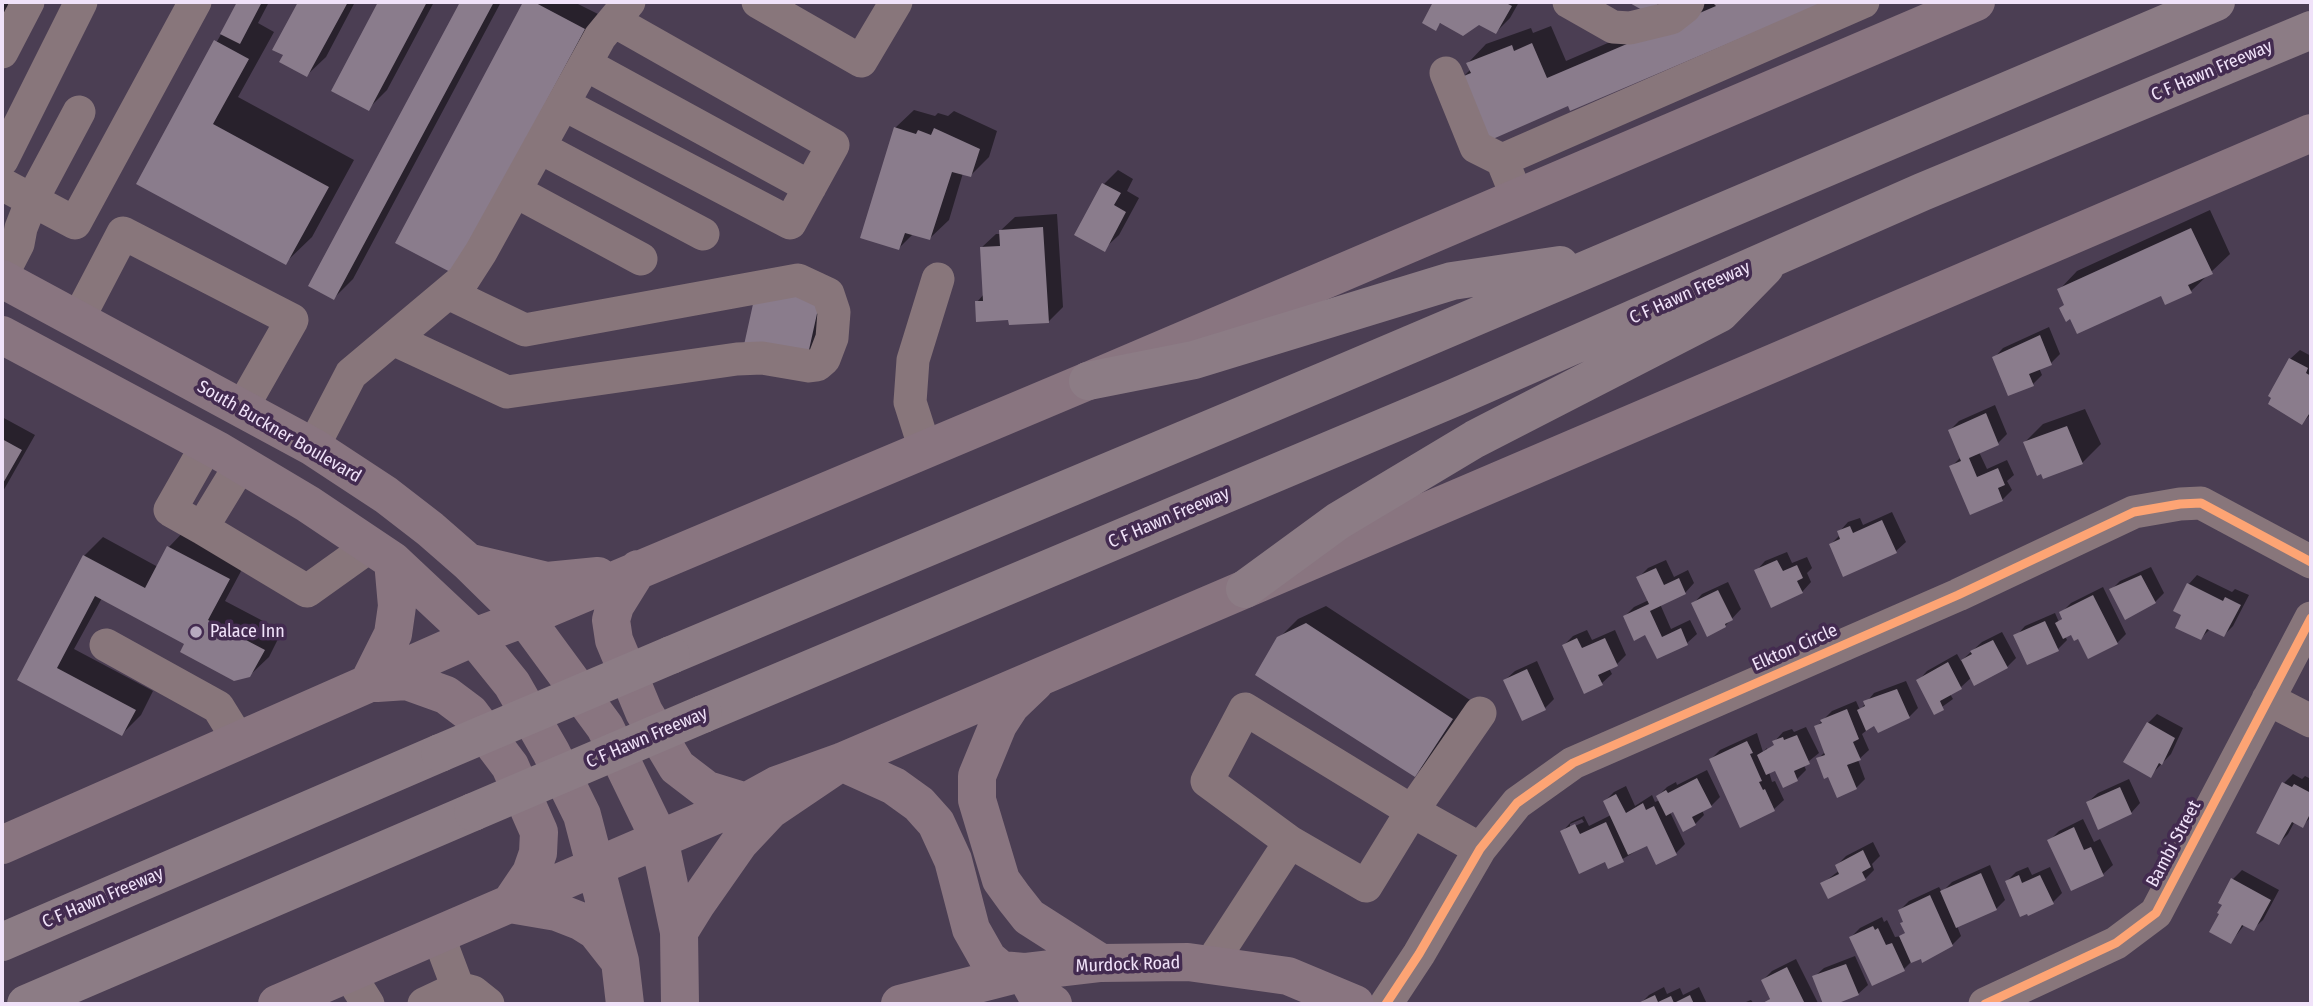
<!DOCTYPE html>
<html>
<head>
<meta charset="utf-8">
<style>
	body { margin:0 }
	#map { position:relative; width:2313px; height:1006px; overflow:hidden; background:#4b3e53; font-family:"Fira Sans Condensed",sans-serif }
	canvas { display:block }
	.frame { position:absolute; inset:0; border:4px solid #f0e2f9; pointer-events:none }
</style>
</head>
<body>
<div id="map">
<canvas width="2313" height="1006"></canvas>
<div class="frame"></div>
</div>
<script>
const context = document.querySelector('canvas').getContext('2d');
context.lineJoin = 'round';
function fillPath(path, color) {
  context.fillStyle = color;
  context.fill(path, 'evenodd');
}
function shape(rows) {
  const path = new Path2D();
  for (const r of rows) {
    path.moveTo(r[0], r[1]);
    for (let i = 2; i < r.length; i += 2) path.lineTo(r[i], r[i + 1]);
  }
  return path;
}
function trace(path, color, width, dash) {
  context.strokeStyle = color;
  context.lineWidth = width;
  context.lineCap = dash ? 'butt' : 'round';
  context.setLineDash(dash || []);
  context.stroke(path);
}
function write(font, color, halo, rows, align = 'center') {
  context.font = font + ' "Fira Sans Condensed",sans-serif';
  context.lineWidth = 7;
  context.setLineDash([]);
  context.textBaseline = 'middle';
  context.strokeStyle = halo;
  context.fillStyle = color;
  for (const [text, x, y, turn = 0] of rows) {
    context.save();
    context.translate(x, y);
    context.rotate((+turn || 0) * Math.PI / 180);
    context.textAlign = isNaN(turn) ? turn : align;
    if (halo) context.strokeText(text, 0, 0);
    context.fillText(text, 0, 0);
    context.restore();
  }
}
const shadow = shape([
	[2,2,11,4,2,20],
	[239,2,269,2,258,23,274,32,238,97,354,160,312,237,285,263,138,183],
	[300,2,355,2,326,57,307,75,285,55,275,49],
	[380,2,434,2,387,90,368,109,333,90],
	[462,2,501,2,353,279,334,298,311,285],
	[525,2,574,2,598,14,468,258,397,242],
	[1435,2,1519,2,1510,18,1496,32,1479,23,1442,22,1435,28,1424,22],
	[1703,2,1822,2,1571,109,1569,104,1461,79,1471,69,1468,63,1486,44,1531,28,1533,33,1551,26,1566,61],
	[914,110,935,116,938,113,948,116,954,111,997,131,989,157,971,175,963,173,949,220,930,238,914,233,899,248,895,128],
	[1118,170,1133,179,1127,191,1139,198,1119,235,1104,249,1104,184],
	[2210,210,2230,254,2191,291,2065,304,2059,290,2077,271],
	[1057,214,1063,307,1049,321,1010,318,977,302,984,294,981,248,996,234,1001,234,1000,231,1015,217],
	[782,284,834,286,821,343,807,357],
	[2049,327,2060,354,2051,363,2039,368,2042,375,2033,384,1994,358,2003,348],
	[2300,350,2311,356,2311,414,2302,423,2290,359],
	[1995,405,2007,434,1998,443,1979,452,1987,469,2007,460,2014,475,2007,481,2012,490,2002,500,1951,467,1960,458,1950,430,1959,421],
	[2085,409,2101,444,2082,463,2025,442,2043,424],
	[2,417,35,435,2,493],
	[1892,512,1906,542,1896,551,1844,574,1831,544,1840,535,1839,532,1848,522,1860,518,1863,525],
	[187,528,247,560,225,601,282,631,269,657,249,676,102,598,74,649,153,691,141,715,122,734,19,679,84,556,103,537,158,567,169,547],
	[1787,552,1792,563,1807,557,1812,568,1807,573,1811,582,1802,592,1756,571,1765,561],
	[1666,560,1674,577,1688,570,1694,583,1685,593,1660,604,1671,629,1690,620,1697,634,1687,643,1658,657,1646,633,1625,616,1634,607,1649,600,1639,577,1648,568],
	[2151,567,2164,593,2155,602,2111,590,2120,581],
	[2197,575,2232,592,2235,589,2249,595,2233,626,2224,635,2210,629,2201,638,2188,585],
	[1728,582,1741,609,1725,626,1693,604,1702,594],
	[2103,587,2126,634,2117,643,2079,636,2071,633,2065,636,2067,640,2058,649,2016,636,2025,626,2055,613,2059,622,2063,617,2061,613,2071,603],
	[1326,606,1470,700,1434,756,1415,775,1279,638,1298,619],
	[1587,630,1592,640,1615,630,1626,655,1617,664,1609,668,1612,674,1602,683,1585,691,1564,645,1573,636],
	[2002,632,2016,658,2007,667,1972,677,1961,687,1950,694,1953,699,1935,712,1918,681,1927,671,1957,654,1961,661,1982,642],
	[1537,661,1554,699,1545,708,1505,680,1515,671],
	[1906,681,1918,708,1909,717,1875,724,1862,734,1869,750,1858,760,1865,779,1856,788,1818,759,1826,751,1816,727,1832,711,1856,701,1860,710,1874,693],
	[2157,714,2183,728,2171,754,2150,776,2148,723],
	[1806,727,1819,753,1804,765,1806,770,1797,779,1776,768,1769,772,1772,782,1775,781,1784,800,1774,809,1741,825,1711,759,1720,750,1757,733,1763,752,1767,748,1767,751,1782,741,1774,742,1783,732,1792,729,1794,732],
	[1707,770,1720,797,1711,806,1702,810,1704,815,1695,824,1674,810,1670,812,1685,844,1676,853,1648,844,1609,867,1605,860,1562,832,1571,822,1584,816,1589,826,1611,815,1605,801,1614,792,1626,786,1635,806,1652,795,1655,802,1660,800,1658,796,1667,787,1676,782,1677,785],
	[1582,819,1584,822,1570,828,1570,824],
	[2293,774,2302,779,2305,776,2311,779,2311,817,2303,825,2295,821,2288,834,2279,843,2284,783],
	[2129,779,2140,803,2131,813,2088,802,2098,793],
	[2083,819,2094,842,2100,839,2113,865,2103,874,2071,888,2050,840,2059,831],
	[1873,842,1880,856,1872,864,1874,870,1865,879,1823,883,1840,870,1837,865,1846,856],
	[1990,865,2005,900,1996,909,1957,926,1961,936,1952,945,1912,961,1904,969,1851,937,1860,928,1882,917,1884,922,1887,920,1895,937,1902,936,1906,932,1905,921,1900,910,1909,901,1939,887,1942,892,1952,882],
	[2028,867,2032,875,2050,867,2062,893,2053,902,2007,881,2016,872],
	[2242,870,2279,890,2263,920,2253,929,2245,924,2231,942,2224,904,2220,902,2233,879],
	[1855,956,1868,985,1858,994,1831,1004,1825,1004,1814,977,1824,968],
	[1796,959,1818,1003,1766,1004,1771,997,1763,980,1772,971],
	[1664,987,1667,994,1680,988,1683,995,1699,987,1707,1004,1640,1004,1649,995],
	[1751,1000,1754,1004,1741,1004]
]);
const building = shape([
	[237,2,262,2,240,44,220,34],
	[298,2,348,2,307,77,279,62,283,55,272,50],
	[378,2,427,2,369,111,331,91],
	[460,2,494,2,334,300,308,286],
	[523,2,534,2,585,29,454,274,395,243],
	[1433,2,1504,2,1512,6,1496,34,1479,25,1463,36,1440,23,1436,31,1422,23],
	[1628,2,1659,2,1651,15],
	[1712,2,1826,2,1570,111,1568,106,1486,142,1459,78,1471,73,1466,63,1512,45,1514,51,1532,43,1547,78,1716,6],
	[214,40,249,59,213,124,329,187,286,265,136,184],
	[894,127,916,134,918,130,931,135,934,128,980,149,971,177,952,172,930,240,905,233,899,250,860,238],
	[1102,183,1121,193,1114,205,1126,212,1105,252,1074,235],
	[1043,227,1049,323,1009,325,1008,320,976,322,975,301,983,301,980,247,1000,246,999,230],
	[2191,228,2213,274,2188,285,2192,293,2165,305,2161,296,2077,334,2070,319,2066,322,2059,308,2064,305,2057,289],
	[775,288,820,300,807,359,744,345,755,295],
	[2040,335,2052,365,2029,374,2034,386,2008,396,1992,357],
	[2289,358,2308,368,2306,373,2311,376,2311,411,2302,425,2268,404,2271,398,2268,396],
	[1986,413,1999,445,1969,458,1977,477,1998,468,2005,485,1998,488,2003,501,1970,515,1949,466,1961,461,1948,430],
	[2067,426,2083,464,2043,479,2041,474,2037,476,2023,442],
	[2,439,22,450,2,485],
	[1882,520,1897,553,1843,577,1829,544,1840,539,1837,531,1850,526,1853,533],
	[167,546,230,579,208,620,265,650,250,677,234,681,180,652,184,644,95,596,57,668,136,710,122,736,17,680,83,555,145,588],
	[1777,560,1783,571,1797,565,1803,578,1797,581,1803,593,1771,608,1754,570],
	[1656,568,1664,585,1679,578,1686,594,1650,611,1662,637,1681,628,1688,645,1657,659,1645,635,1634,641,1623,616,1649,604,1636,577],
	[2141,575,2156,603,2125,620,2109,589],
	[2187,583,2223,601,2225,597,2241,605,2224,637,2207,629,2201,640,2175,628,2181,615,2173,611],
	[1718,590,1733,620,1725,624,1726,627,1707,637,1691,603],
	[2093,595,2118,644,2088,659,2078,639,2074,641,2071,635,2063,639,2055,623,2062,619,2059,612],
	[2045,621,2059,651,2027,665,2013,635],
	[1306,623,1453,719,1415,777,1255,675,1277,637],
	[1577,638,1582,648,1605,638,1618,666,1598,675,1603,685,1584,694,1562,645],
	[1993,640,2008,668,1974,686,1961,660,1972,654,1970,651],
	[1948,662,1962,689,1940,701,1944,710,1934,715,1916,680],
	[1527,669,1546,710,1522,721,1503,680],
	[1897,689,1910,718,1878,733,1874,726,1866,731,1857,710,1865,706,1863,701],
	[1847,709,1859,739,1853,742,1861,760,1847,765,1857,789,1837,798,1828,777,1824,779,1816,758,1825,755,1814,726,1822,723,1820,720],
	[2147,722,2175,738,2162,765,2159,763,2151,778,2123,762],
	[1797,735,1810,764,1794,771,1798,781,1783,788,1775,771,1766,775,1757,755,1774,745,1772,741,1783,737,1784,740],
	[1747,741,1753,753,1750,754,1762,781,1759,782,1763,790,1765,789,1775,811,1740,828,1709,759],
	[1697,778,1712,807,1692,817,1696,825,1683,832,1673,812,1666,816,1656,796,1666,790,1668,793],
	[2282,782,2292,787,2294,784,2311,793,2311,812,2303,828,2292,822,2279,845,2256,833],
	[2120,787,2132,814,2098,830,2086,802],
	[1616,794,1626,813,1643,803,1646,810,1654,806,1677,855,1656,865,1647,846,1628,855,1603,801],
	[1606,822,1624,862,1608,869,1605,862,1579,874,1560,831,1575,824,1580,834],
	[2074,827,2084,850,2091,847,2104,876,2071,891,2047,840],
	[1863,850,1871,867,1862,872,1866,880,1828,899,1820,883,1839,874,1835,865],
	[1981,873,1997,910,1956,928,1940,891],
	[2019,875,2022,883,2040,875,2054,904,2028,916,2027,914,2020,917,2005,881],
	[2231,878,2271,900,2254,931,2242,925,2231,944,2209,932,2219,914,2217,913,2222,905,2218,903],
	[1930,895,1953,946,1922,963,1921,959,1911,963,1899,936,1905,933,1900,923,1903,922,1898,910],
	[1873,926,1875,930,1878,928,1886,945,1892,943,1905,971,1872,986,1849,937],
	[1846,964,1859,995,1836,1004,1823,1004,1812,976],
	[1787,967,1805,1004,1761,1004,1770,999,1761,980],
	[1655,995,1658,1002,1671,996,1674,1003,1690,995,1694,1004,1636,1004]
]);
const minor = shape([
	[758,2,861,61,896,2],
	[1569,2,1613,27,1630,28,1671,18,1685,7,1688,2],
	[2,52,28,2],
	[585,64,810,187],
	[1446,73,1476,147,1502,160,1511,182],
	[563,104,790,223,833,145,614,21],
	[539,147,703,234],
	[2,160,81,2],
	[1502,160,1863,2],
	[2,184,75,223,195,2],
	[515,191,641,259],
	[2,275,18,244,21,228,32,200,79,112],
	[77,321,123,233,292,320,242,408],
	[393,339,507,392,737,359,762,358,809,366,817,365,824,359,832,338,834,312,828,294,798,280,525,330,448,293],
	[207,445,170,510,202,528,241,464],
	[313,447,351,374,463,280,481,252,600,37,629,2],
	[925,449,910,402,913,360,938,279],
	[202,528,307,591,370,546],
	[106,645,218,707,239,741],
	[2268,699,2311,721],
	[1290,842,1366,886,1412,811,1480,713],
	[1210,965,1290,842,1207,781,1245,709,1412,811,1480,849],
	[349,974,368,1004],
	[458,988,473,992,488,1004],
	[424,1004,458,988,438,935],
	[1386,1004,1419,954,1480,849,1517,803,1573,763,1958,595,2134,512,2180,504,2201,503,2311,562],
	[1985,1004,2116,943,2156,913,2311,618]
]);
const major = shape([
	[2,279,313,447,386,495,430,529,469,563,525,618,605,727,659,838,679,932,680,1004],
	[2,335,219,451,308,504,393,561,474,637,512,684,551,752,582,815,620,961,625,1004],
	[471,563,547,581,598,576],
	[638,569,615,606,611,620,614,640,644,712,677,767,707,790,746,802],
	[1035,682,1011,705,998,725,977,776,977,800,1001,880,1014,898,1029,917,1101,963],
	[377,683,407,681,446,695,470,713,510,766,539,832,538,853,531,873,510,904],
	[368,684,393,634,397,606,393,561],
	[2,845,474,637,525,618,1088,381,1976,2],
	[510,904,557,912,580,921,596,931,618,959],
	[679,932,697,903,739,843,770,810,841,762,894,786,919,804,936,823,953,860,971,929,988,959,1001,970,1024,972],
	[1024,972,1036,994,1053,1004],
	[277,1004,746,802,777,785,841,762,2311,133],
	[900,1004,1024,972,1101,963,1188,962,1288,976,1355,1004]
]);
const highway = shape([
	[1088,381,1194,360,1452,281,1560,265],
	[1245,589,1338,521,1475,439,1720,313,1765,267],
	[671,655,1329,379,2216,2],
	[703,714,1456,397,1922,192,2311,30],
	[2,942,440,753],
	[26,1004,473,812]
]);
const highwayBridge = shape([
	[440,753,671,655],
	[473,812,703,714]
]);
const cycleway = shape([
	[1386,1004,1419,954,1480,849,1517,803,1573,763,1958,595,2134,512,2180,504,2201,503,2311,562],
	[1985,1004,2116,943,2156,913,2311,618]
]);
const markers = [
	[196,632,7,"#b6a9bf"]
];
const streetNames = [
	["C F Hawn Freeway",2212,71,-23],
	["C F Hawn Freeway",1690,293,-24],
	["South Buckner Boulevard",279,432,30],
	["C F Hawn Freeway",1169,518,-23],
	["Elkton Circle",1795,648,-24],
	["C F Hawn Freeway",647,738,-23],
	["Bambi Street",2174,844,-62],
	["C F Hawn Freeway",103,898,-23],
	["Murdock Road",1128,965,-2]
];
const poiNames = [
	["Palace Inn",210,632]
];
fillPath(shadow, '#0007');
fillPath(building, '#8a7c8c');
trace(minor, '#88767b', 33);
trace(major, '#897580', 38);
trace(highway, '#8c7c85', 38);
trace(highwayBridge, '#8c7c85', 38);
trace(cycleway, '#fda474', 9);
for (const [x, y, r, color] of markers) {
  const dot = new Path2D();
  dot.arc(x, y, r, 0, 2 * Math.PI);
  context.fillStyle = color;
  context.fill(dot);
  trace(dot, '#432b50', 2.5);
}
write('18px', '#f0e2f9', '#432b50', streetNames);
write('18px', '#f0e2f9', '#432b50', poiNames, 'left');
</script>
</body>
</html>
